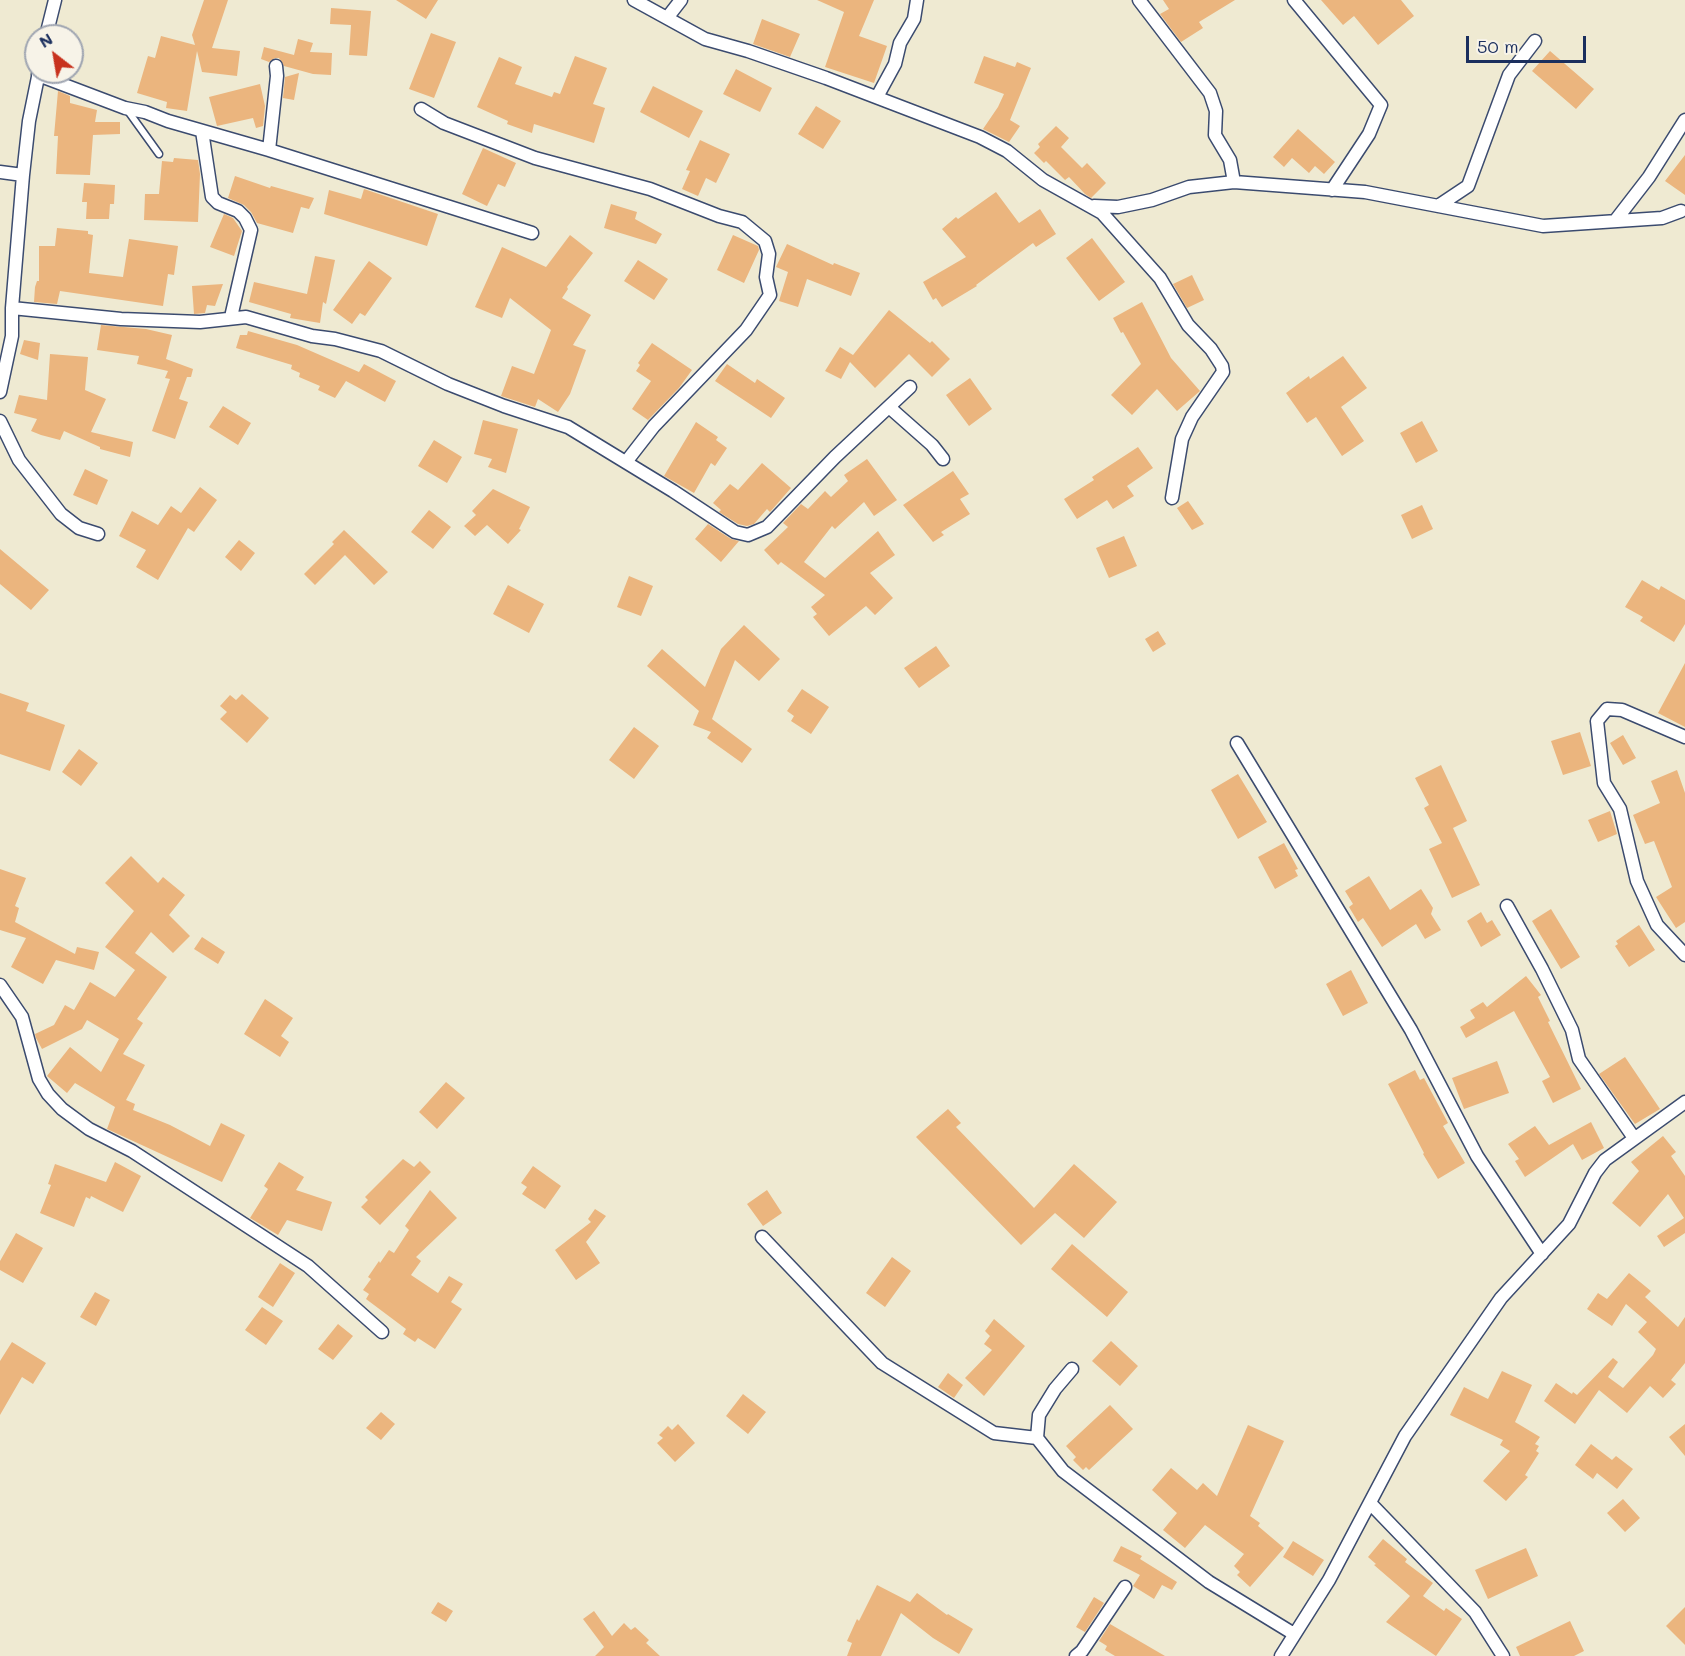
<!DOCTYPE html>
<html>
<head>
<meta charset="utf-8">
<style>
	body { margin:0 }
	#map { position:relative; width:1685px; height:1656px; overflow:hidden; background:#efead2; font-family:Mali,sans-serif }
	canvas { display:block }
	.north { position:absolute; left:24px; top:24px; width:60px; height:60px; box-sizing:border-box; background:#f7f3e8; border:2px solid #9fa5b1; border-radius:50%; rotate:329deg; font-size:16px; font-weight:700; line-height:24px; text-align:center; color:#1b2f5e }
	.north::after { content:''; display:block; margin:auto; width:21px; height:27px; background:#c8321e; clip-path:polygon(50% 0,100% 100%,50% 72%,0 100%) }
	.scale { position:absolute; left:1466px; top:36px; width:120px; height:27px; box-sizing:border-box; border:3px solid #1b2f5e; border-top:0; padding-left:8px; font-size:18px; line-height:21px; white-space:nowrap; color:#1b2f5e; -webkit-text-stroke:4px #f7f3e8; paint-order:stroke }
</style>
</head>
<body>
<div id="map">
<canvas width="1685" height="1656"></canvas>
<div class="north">N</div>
<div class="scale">50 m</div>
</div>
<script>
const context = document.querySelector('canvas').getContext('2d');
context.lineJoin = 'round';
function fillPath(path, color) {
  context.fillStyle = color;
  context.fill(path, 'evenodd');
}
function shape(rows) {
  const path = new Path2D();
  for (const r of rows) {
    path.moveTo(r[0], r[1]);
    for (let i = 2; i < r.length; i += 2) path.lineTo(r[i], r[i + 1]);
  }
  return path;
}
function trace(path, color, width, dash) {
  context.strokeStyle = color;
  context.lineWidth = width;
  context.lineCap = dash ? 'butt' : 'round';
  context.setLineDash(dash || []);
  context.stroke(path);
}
const building = shape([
	[204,0,228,0,212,48,240,51,237,76,202,72,197,51,187,111,166,108,167,102,137,93,148,56,155,58,161,36,195,45,192,35],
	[396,0,438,0,426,19],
	[817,0,874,0,859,36,887,46,874,83,825,67,844,12],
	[1163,0,1235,0,1199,22,1203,28,1181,42,1160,14,1169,9],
	[1321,0,1401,0,1414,16,1378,45,1354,16,1343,25],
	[331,8,371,11,367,56,349,55,351,25,330,24],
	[762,19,800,34,790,57,753,44],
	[431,33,456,42,434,98,409,89],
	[298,39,313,43,310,52,332,53,331,75,313,74,284,66,279,58,275,58,269,62,261,59,264,47,294,55],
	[1550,51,1594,89,1576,109,1532,71],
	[575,56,607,68,593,104,605,108,594,143,534,124,532,133,507,124,508,121,477,107,499,57,522,67,515,84,552,97,554,92,560,94],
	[984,56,1015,67,1017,62,1031,68,1010,120,1020,126,1009,142,983,129,998,107,1004,94,974,83],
	[736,69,772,88,760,112,723,94],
	[299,73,294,100,283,98,285,77],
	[260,84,265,106,263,126,256,128,253,118,217,126,209,97],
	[653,86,703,111,689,138,640,112],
	[58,91,70,96,70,103,97,110,95,122,120,122,120,134,93,135,90,175,56,174,58,136,54,136],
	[816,106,841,121,823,149,798,134],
	[1056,126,1069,138,1061,147,1082,168,1087,163,1106,183,1091,198,1085,194,1069,177,1065,180,1046,161,1044,163,1034,153,1040,147,1038,144],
	[1298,129,1335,162,1324,174,1315,166,1309,173,1292,158,1284,167,1273,157],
	[700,140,730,154,716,183,706,178,698,196,682,189,690,171,686,170],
	[483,148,516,163,505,187,498,184,487,206,462,194],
	[1685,155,1685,195,1665,181],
	[174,158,198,160,200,174,198,222,144,220,145,194,159,194,162,161,173,162],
	[235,176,270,188,271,186,314,198,309,209,301,207,293,233,257,223,251,212,244,205,228,198],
	[84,183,115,185,114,204,110,204,109,219,86,219,87,202,82,202],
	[364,189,438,214,427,246,324,214,329,190,361,199],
	[996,192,1019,223,1040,209,1056,234,1036,247,1033,243,976,285,977,286,942,307,936,298,933,300,923,282,966,257,942,229,956,217,958,219],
	[611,204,637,212,635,219,662,234,656,244,604,228],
	[224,214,233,218,242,231,234,256,210,247],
	[57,228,88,231,88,234,93,235,89,273,123,277,129,239,178,246,174,275,168,274,163,306,60,291,57,304,34,302,35,287,37,281,39,281,39,246,55,246],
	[570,235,593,253,567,287,568,289,562,298,591,315,573,345,586,350,570,394,558,412,538,399,535,407,501,396,512,366,534,374,551,330,510,298,502,318,475,307,502,247,546,267],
	[733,235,758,246,759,250,744,283,717,270],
	[1092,238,1125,282,1099,301,1066,258],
	[787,244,833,265,834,263,860,273,851,296,807,279,798,307,779,301,788,272,776,267],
	[315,256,335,260,326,304,323,302,320,323,290,318,291,314,249,302,254,282,307,294],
	[638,260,668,279,654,300,624,281],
	[369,261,392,278,365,316,360,313,352,324,333,310],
	[1192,275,1204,300,1187,308,1173,284],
	[223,284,215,306,207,305,205,313,194,314,192,286],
	[1142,302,1171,358,1200,391,1177,411,1157,389,1132,415,1111,395,1141,364,1123,332,1121,333,1113,318],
	[889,310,930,343,932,341,950,359,932,377,909,354,875,388,850,362,841,379,825,371,840,347,853,355],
	[101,325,146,329,172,335,166,359,193,369,191,377,187,377,179,399,188,402,175,439,152,431,170,379,165,378,168,371,137,364,139,356,97,350],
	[248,331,297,345,359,372,364,364,396,381,385,402,346,381,335,398,318,390,320,386,299,377,300,373,291,369,292,365,236,348,240,335,247,335],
	[24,340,40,343,38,360,20,354],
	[652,343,692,370,679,388,648,420,632,409,651,381,636,371,640,365,638,363],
	[50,354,88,357,85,390,106,399,91,432,133,442,130,457,100,449,100,447,64,431,60,440,41,435,31,431,37,419,14,413,19,395,47,400],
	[1343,356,1367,388,1341,407,1364,441,1342,456,1316,417,1307,423,1286,393,1309,376,1310,379],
	[727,364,755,383,757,379,785,398,771,418,715,381],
	[970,378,992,409,969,426,946,395],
	[223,406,251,423,238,445,209,427],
	[483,420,518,429,506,473,488,467,492,459,474,454],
	[1422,421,1438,451,1416,463,1400,433],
	[696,422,718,437,716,440,727,448,715,466,711,463,694,493,664,476],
	[434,440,462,457,447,483,418,466],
	[1138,447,1153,468,1127,486,1134,496,1113,509,1107,500,1077,519,1064,499,1094,480,1092,477],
	[867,459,897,500,874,516,864,502,835,529,832,526,804,562,825,578,878,531,895,555,870,573,893,598,875,615,866,606,829,636,813,617,817,614,811,607,825,595,781,562,778,565,764,550,788,527,783,523,801,504,808,509,825,491,831,497,848,481,844,475],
	[762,463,791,488,770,512,767,509,754,524,747,526,738,524,719,512,721,510,713,503,730,484,738,490],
	[85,469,108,480,97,505,73,495],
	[953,471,969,494,960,499,970,514,941,532,944,535,933,542,903,505],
	[200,487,217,500,194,532,188,528,158,580,136,567,146,550,119,536,132,511,158,525,171,506,181,513],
	[493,489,530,507,519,529,521,530,508,544,487,525,475,536,464,526,476,515,472,511],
	[1188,501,1204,524,1192,530,1177,508],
	[1422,505,1433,529,1412,539,1401,515],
	[429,510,451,527,433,549,411,532],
	[708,524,731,539,739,541,721,562,695,539],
	[344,530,388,572,374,585,345,555,315,585,304,574,334,544,332,542],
	[1124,536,1137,566,1109,578,1096,548],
	[239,540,255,553,241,571,225,557],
	[0,549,49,590,31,610,0,584],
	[629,576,653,586,641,616,617,607],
	[1642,580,1659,590,1661,586,1685,600,1685,624,1674,642,1640,621,1643,617,1625,607],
	[508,585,544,604,529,633,493,614],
	[744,625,780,659,759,681,735,660,712,719,752,749,742,763,707,738,711,732,693,725,699,711,647,666,662,649,705,687,721,649],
	[1158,631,1166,644,1153,652,1145,639],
	[936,646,950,666,919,688,904,668],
	[1685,663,1685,727,1658,713],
	[802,689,829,707,811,734,791,721,794,716,787,711],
	[0,693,29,703,26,711,65,725,50,771,0,754],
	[242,694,269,718,247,743,220,719,227,712,220,706,230,695,236,700],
	[634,727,659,746,634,779,609,760],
	[1580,732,1591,766,1563,775,1551,741],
	[1623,735,1636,758,1623,765,1610,743],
	[79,749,98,763,81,786,62,772],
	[1441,765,1467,821,1453,828,1480,885,1452,898,1429,849,1442,843,1424,808,1429,805,1415,778],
	[1677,770,1685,793,1685,922,1676,928,1656,897,1672,887,1654,841,1645,844,1633,815,1660,803,1651,781],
	[1238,774,1267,822,1238,839,1211,790],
	[1610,811,1617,834,1598,842,1588,820],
	[1284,843,1298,869,1295,870,1298,876,1275,889,1258,857],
	[131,856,158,883,163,877,185,895,169,915,190,936,173,953,151,932,135,953,167,977,137,1019,143,1023,123,1054,145,1065,126,1100,135,1104,133,1110,170,1125,210,1146,221,1123,245,1135,222,1182,107,1129,115,1107,75,1083,67,1093,47,1076,70,1047,101,1072,119,1039,87,1020,82,1029,42,1049,36,1038,35,1034,54,1025,65,1005,74,1010,90,982,115,997,135,970,105,947,134,911,105,883],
	[0,869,26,878,15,906,19,908,15,922,75,954,77,947,99,952,94,970,56,960,43,984,11,967,26,938,0,930],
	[1369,876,1390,910,1421,889,1433,908,1431,914,1441,930,1425,939,1416,924,1382,947,1363,918,1358,922,1349,907,1353,904,1345,891],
	[1551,909,1580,957,1561,969,1532,921],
	[1481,912,1487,923,1492,920,1501,935,1481,947,1467,921],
	[1639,925,1655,950,1629,967,1615,946,1618,944,1616,941],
	[202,937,225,952,218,964,194,949],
	[1351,970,1368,1003,1343,1016,1326,984],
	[1526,976,1541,995,1538,997,1550,1021,1548,1022,1581,1089,1553,1103,1542,1081,1550,1077,1514,1011,1466,1038,1460,1027,1475,1018,1470,1010,1483,1002,1487,1007],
	[265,999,293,1018,281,1036,289,1042,280,1057,244,1034],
	[1625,1057,1660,1109,1635,1124,1599,1074],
	[1497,1061,1509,1093,1464,1109,1452,1078],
	[1415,1070,1420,1080,1424,1078,1448,1123,1443,1126,1465,1163,1438,1179,1423,1154,1424,1153,1388,1084],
	[446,1082,465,1098,437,1129,419,1112],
	[948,1109,961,1123,956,1127,1034,1208,1074,1164,1117,1202,1084,1238,1055,1213,1021,1245,916,1137],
	[1591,1122,1604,1148,1582,1160,1573,1144,1525,1177,1515,1161,1519,1159,1508,1144,1535,1126,1549,1145],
	[1663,1136,1676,1152,1671,1156,1685,1176,1685,1233,1664,1247,1657,1236,1684,1218,1668,1194,1640,1227,1612,1203,1639,1171,1631,1162],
	[403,1159,414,1167,420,1161,431,1172,380,1225,361,1207,368,1200,365,1197],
	[115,1162,141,1176,123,1212,91,1196,90,1199,86,1197,74,1227,40,1213,51,1185,48,1184,55,1164,106,1182],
	[279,1162,304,1177,296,1190,332,1202,322,1231,287,1220,278,1235,250,1218,268,1189,264,1186],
	[533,1166,561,1186,545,1209,522,1194,527,1187,521,1183],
	[430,1190,457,1218,416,1257,421,1261,411,1275,438,1293,449,1276,463,1284,451,1302,462,1309,435,1349,418,1338,415,1342,403,1334,406,1329,366,1299,369,1294,363,1290,371,1279,368,1277,379,1261,380,1263,389,1250,394,1253,409,1230,405,1226],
	[767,1190,782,1213,763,1226,747,1204],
	[595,1209,606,1216,586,1242,600,1263,576,1280,555,1250,591,1222,588,1219],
	[16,1233,43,1248,23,1283,0,1270,0,1261],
	[1072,1244,1128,1292,1107,1317,1051,1269],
	[892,1257,911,1271,885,1307,866,1293],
	[280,1263,295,1273,273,1307,258,1297],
	[1629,1273,1651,1291,1645,1297,1678,1327,1685,1317,1685,1363,1671,1380,1676,1384,1663,1398,1650,1386,1627,1413,1599,1390,1575,1424,1544,1401,1556,1383,1572,1394,1573,1392,1577,1395,1613,1358,1618,1362,1608,1377,1623,1388,1653,1355,1656,1349,1638,1332,1647,1322,1626,1304,1612,1326,1587,1309,1598,1293,1607,1299],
	[95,1292,110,1300,96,1326,80,1317],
	[262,1307,283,1321,266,1345,245,1330],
	[994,1319,1025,1346,984,1396,965,1378,992,1350,984,1344,990,1336,985,1331],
	[338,1324,353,1336,333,1360,318,1349],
	[1111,1341,1138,1366,1120,1386,1092,1361],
	[12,1342,46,1363,33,1384,22,1377,0,1415,0,1361],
	[1502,1371,1532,1385,1515,1422,1540,1437,1535,1444,1539,1446,1536,1451,1539,1453,1525,1475,1528,1477,1506,1501,1483,1481,1510,1451,1500,1445,1503,1440,1450,1415,1464,1387,1488,1399],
	[948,1373,963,1385,954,1398,938,1387],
	[743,1394,766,1412,748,1434,726,1416],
	[1110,1405,1133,1429,1089,1470,1086,1467,1083,1470,1073,1460,1076,1457,1066,1446],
	[381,1412,395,1424,381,1440,366,1428],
	[678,1424,695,1443,675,1462,657,1443,663,1438,659,1435,668,1426,672,1430],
	[1685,1424,1685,1456,1669,1437],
	[1248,1425,1284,1441,1250,1516,1260,1523,1258,1526,1284,1548,1250,1587,1237,1575,1240,1572,1234,1566,1244,1554,1205,1525,1185,1548,1163,1530,1177,1513,1152,1490,1171,1468,1197,1490,1203,1483,1217,1496],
	[1591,1444,1612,1460,1616,1456,1633,1469,1617,1489,1597,1473,1593,1479,1575,1465],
	[1623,1499,1640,1518,1625,1532,1607,1513],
	[1383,1539,1407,1559,1405,1562,1433,1583,1423,1596,1444,1611,1446,1608,1462,1619,1436,1656,1386,1622,1410,1596,1374,1565,1376,1564,1368,1557],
	[1293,1541,1324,1560,1313,1576,1283,1557],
	[1121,1546,1142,1556,1140,1559,1177,1582,1172,1590,1162,1585,1154,1599,1133,1586,1140,1575,1113,1561],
	[1526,1548,1538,1576,1488,1599,1475,1570],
	[877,1585,910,1602,917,1593,947,1615,948,1614,973,1629,959,1654,933,1638,901,1613,881,1656,847,1656,852,1643,847,1641,857,1619,859,1621],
	[1094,1597,1104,1603,1085,1632,1076,1627],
	[438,1602,453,1611,446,1622,431,1613],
	[1685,1607,1685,1645,1666,1626],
	[594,1611,612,1636,624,1623,631,1630,635,1627,649,1640,646,1643,660,1656,595,1656,604,1647,583,1619],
	[1570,1621,1584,1651,1574,1656,1520,1656,1516,1647],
	[1110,1624,1165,1656,1115,1656,1105,1650,1107,1646,1099,1641]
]);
const lane = shape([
	[128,111,159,154]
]);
const street = shape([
	[634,0,705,39,748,51,826,78,980,137,1007,151,1043,180,1102,213,1160,278,1188,325,1211,349,1222,366,1223,372,1192,417,1182,439,1172,498],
	[1139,0,1210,93,1216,111,1215,135,1230,160,1234,182],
	[1294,0,1381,105,1369,134,1332,190],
	[667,18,681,0],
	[46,36,55,0],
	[38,75,125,108,145,112,168,121,269,150,532,233],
	[877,97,895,64,900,43,914,19,917,0],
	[421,109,444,123,535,158,650,189,719,216,742,222,765,241,769,254,766,277,770,295,746,330,654,426,626,462],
	[202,131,212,197,218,203,238,211,245,218,251,230,231,317],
	[269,150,277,76,276,66],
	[0,172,23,175],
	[1094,206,1118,207,1152,200,1189,187,1234,182,1365,192,1543,226,1662,218,1681,211],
	[1438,206,1468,186,1509,75,1535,41],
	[1615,221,1649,177,1685,120],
	[12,308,121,319,200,322,246,317,312,336,335,339,381,351,448,384,504,406,568,427,673,491,735,532,748,535,767,527,835,457,910,387],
	[0,392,12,336,12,308,23,175,29,121,39,72],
	[889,407,932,445,943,459],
	[0,421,19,460,61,514,79,528,98,534],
	[1685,737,1622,710,1607,709,1597,721,1604,783,1620,809,1637,881,1657,925,1685,955],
	[1237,743,1411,1030,1477,1156,1542,1254],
	[1507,906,1542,969,1572,1030,1579,1059,1634,1138],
	[0,985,22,1017,39,1079,48,1094,62,1109,89,1129,132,1151,308,1266,382,1332],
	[762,1237,882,1363,994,1433,1037,1438],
	[1072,1369,1055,1389,1039,1415,1037,1438,1063,1471,1209,1582,1294,1634],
	[1370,1503,1475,1612,1503,1656],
	[1076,1656,1082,1651,1125,1587],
	[1281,1656,1329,1580,1405,1436,1501,1298,1569,1224,1595,1173,1605,1160,1685,1102]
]);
fillPath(building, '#ebb57e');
trace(lane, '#3b4b6f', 9);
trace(street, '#3b4b6f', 15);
trace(lane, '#fff', 6);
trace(street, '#fff', 12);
</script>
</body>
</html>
